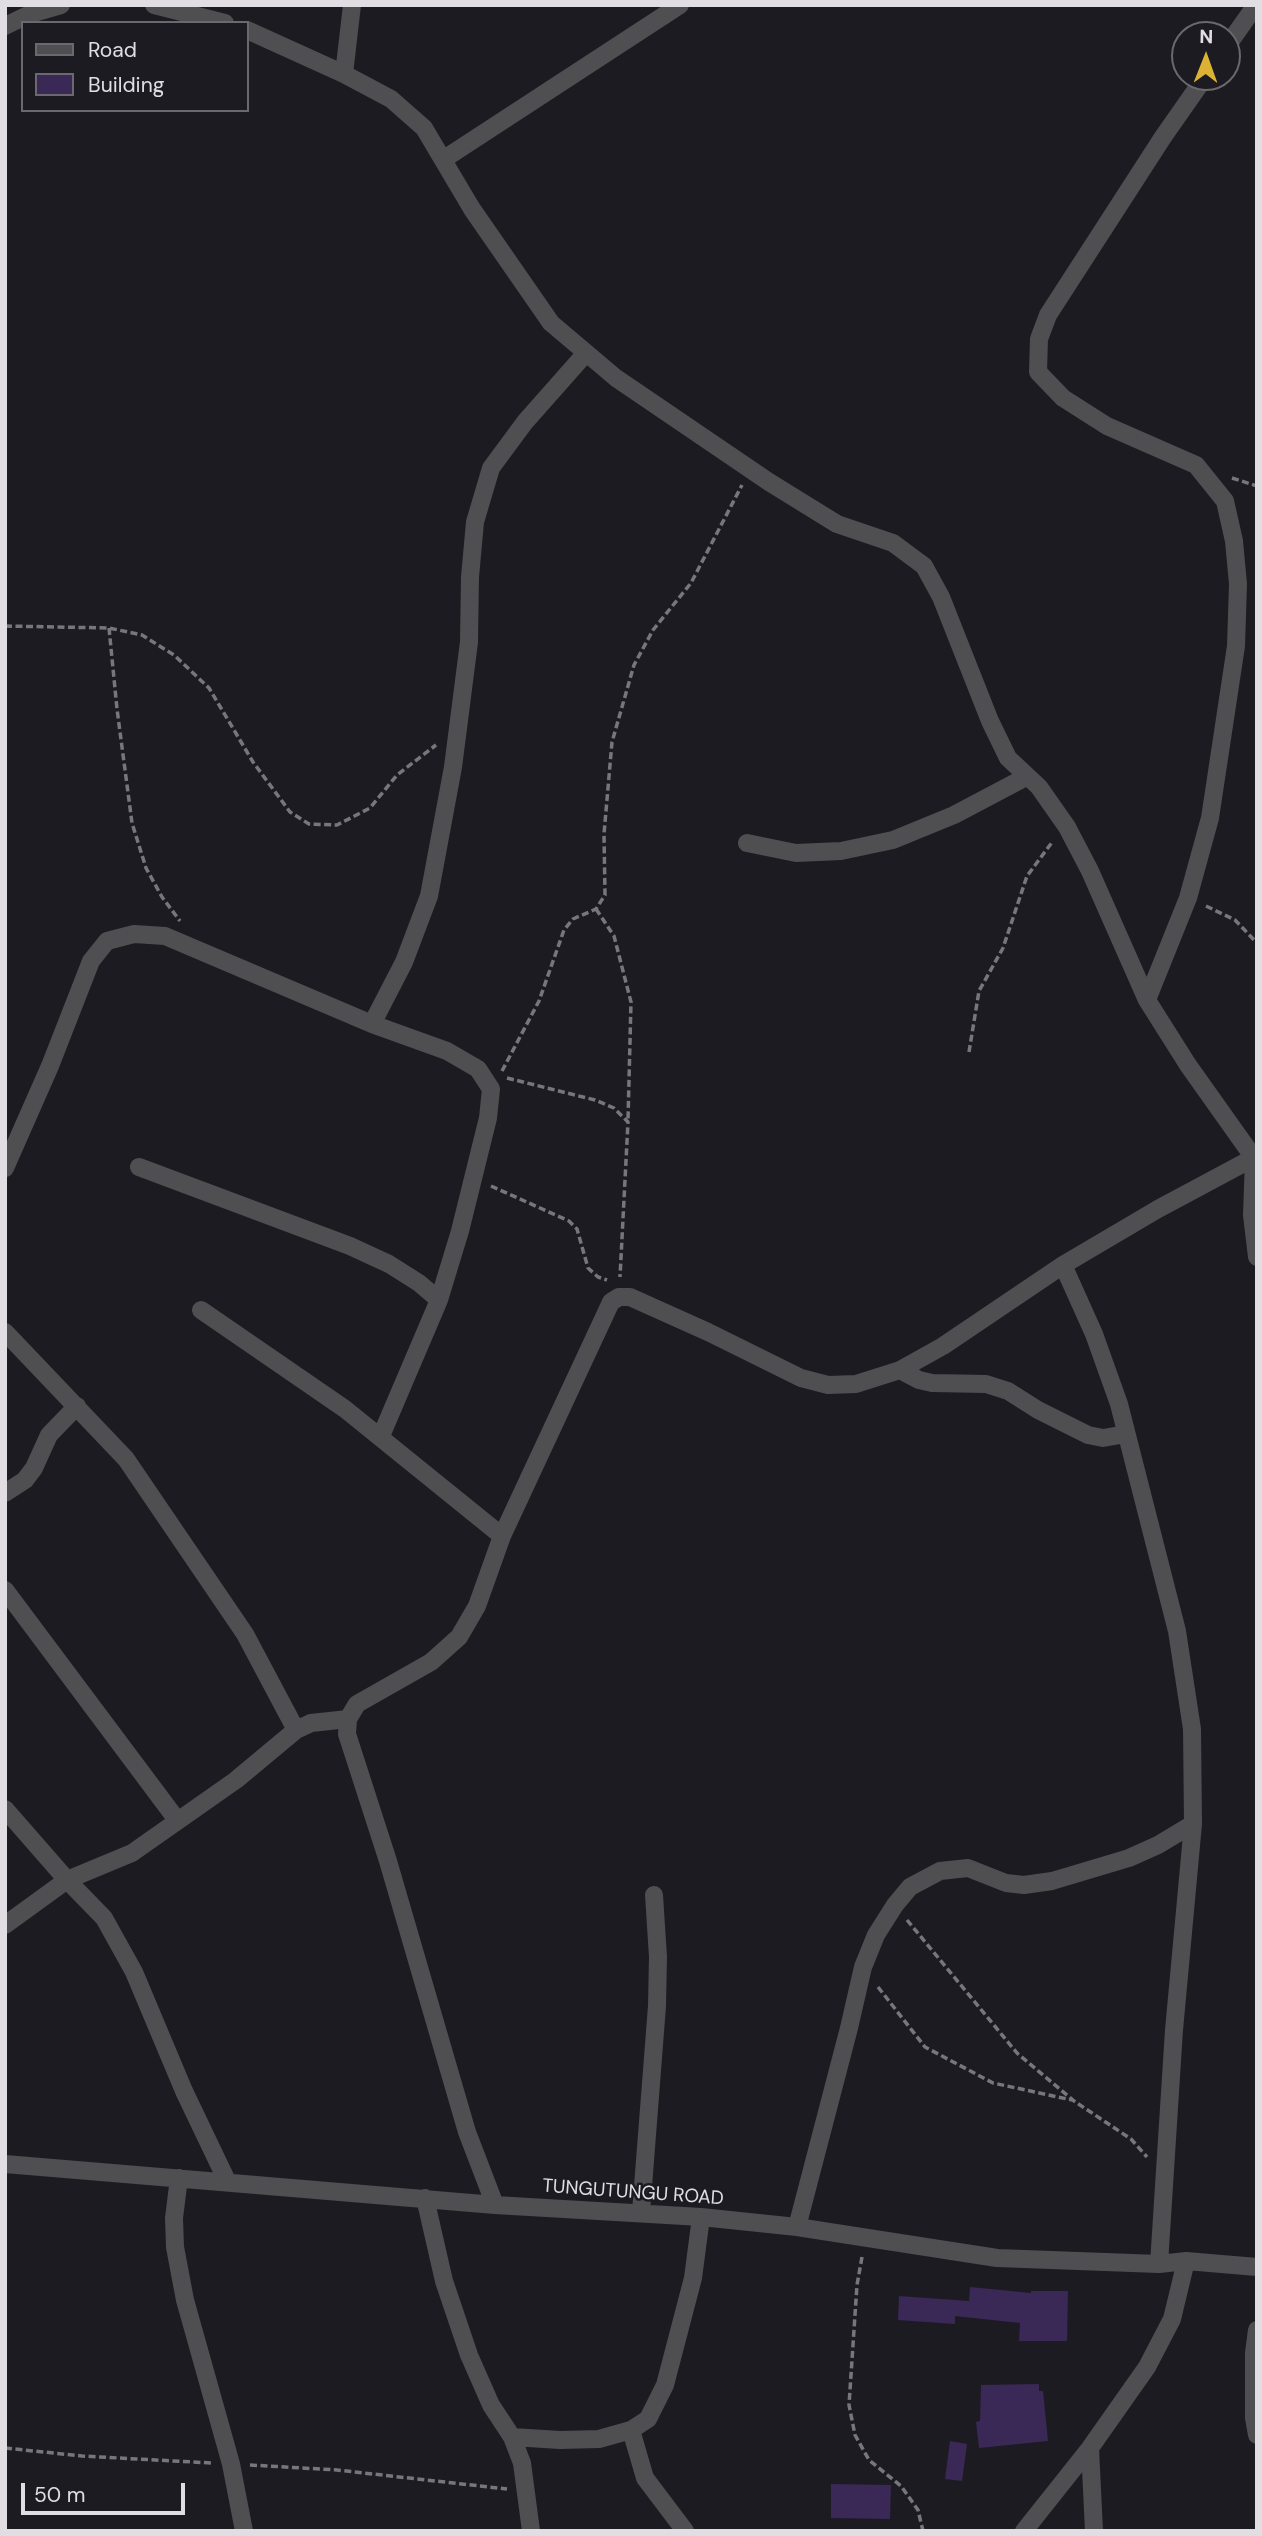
<!DOCTYPE html>
<html>
<head>
<meta charset="utf-8">
<style>
	body { margin:0 }
	#map { position:relative; width:1262px; height:2536px; overflow:hidden; background:#1d1b22; font-family:"DM Sans",sans-serif }
	canvas { display:block }
	.frame { position:absolute; inset:0; border:7px solid #e0dee3; pointer-events:none }
	.legend { position:absolute; left:21px; top:21px; width:228px; height:91px; box-sizing:border-box; background:#1d1b22; border:2px solid #6b696f; margin:0; padding:9px 12px; list-style:none; font-size:21px; color:#e0dee3 }
	.legend li { display:flex; align-items:center; gap:14px; height:35px }
	.legend b { width:35px; border:2px solid #6b696f }
	.north { position:absolute; left:1171px; top:21px; width:70px; height:70px; box-sizing:border-box; background:#1d1b22; border:2px solid #6b696f; border-radius:50%; rotate:1deg; font-size:19px; font-weight:700; line-height:28px; text-align:center; color:#e0dee3 }
	.north::after { content:''; display:block; margin:auto; width:24px; height:32px; background:#dbb233; clip-path:polygon(50% 0,100% 100%,50% 72%,0 100%) }
	.scale { position:absolute; left:21px; top:2483px; width:164px; height:32px; box-sizing:border-box; border:4px solid #e0dee3; border-top:0; padding-left:9px; font-size:21px; line-height:24px; white-space:nowrap; color:#e0dee3; -webkit-text-stroke:5px #1d1b22; paint-order:stroke }
</style>
</head>
<body>
<div id="map">
<canvas width="1262" height="2536"></canvas>
<div class="frame"></div>
<ul class="legend">
<li><b style="height:9px;background:#4f4e51"></b>Road</li>
<li><b style="height:19px;background:#3a2856"></b>Building</li>
</ul>
<div class="north">N</div>
<div class="scale">50 m</div>
</div>
<script>
const context = document.querySelector('canvas').getContext('2d');
context.lineJoin = 'round';
function fillPath(path, color) {
  context.fillStyle = color;
  context.fill(path, 'evenodd');
}
function shape(rows) {
  const path = new Path2D();
  for (const r of rows) {
    path.moveTo(r[0], r[1]);
    for (let i = 2; i < r.length; i += 2) path.lineTo(r[i], r[i + 1]);
  }
  return path;
}
function trace(path, color, width, dash) {
  context.strokeStyle = color;
  context.lineWidth = width;
  context.lineCap = dash ? 'butt' : 'round';
  context.setLineDash(dash || []);
  context.stroke(path);
}
function write(font, color, halo, rows, align = 'center') {
  context.font = font + ' "DM Sans",sans-serif';
  context.lineWidth = 5;
  context.setLineDash([]);
  context.textBaseline = 'middle';
  context.strokeStyle = halo;
  context.fillStyle = color;
  for (const [text, x, y, turn = 0] of rows) {
    context.save();
    context.translate(x, y);
    context.rotate((+turn || 0) * Math.PI / 180);
    context.textAlign = isNaN(turn) ? turn : align;
    if (halo) context.strokeText(text, 0, 0);
    context.fillText(text, 0, 0);
    context.restore();
  }
}
const building = shape([
	[970,2287,1031,2293,1031,2291,1068,2291,1067,2341,1019,2341,1020,2323,955,2316,955,2324,898,2320,899,2296,969,2301],
	[1039,2384,1039,2391,1043,2391,1048,2441,979,2448,976,2422,980,2421,981,2385],
	[950,2441,967,2444,962,2481,945,2479],
	[831,2484,891,2485,890,2519,831,2518]
]);
const path = shape([
	[1232,478,1257,486],
	[5,626,109,628,142,635,174,655,209,688,253,762,290,812,309,824,337,825,370,808,397,775,436,745],
	[109,628,117,709,132,823,146,868,162,897,180,921],
	[1206,906,1235,920,1257,943],
	[596,909,614,936,631,1002,628,1120],
	[969,1052,979,991,1003,948,1027,876,1053,841],
	[502,1071,539,1001,564,930,573,919,596,909,605,895,604,834,612,742,634,665,653,630,691,583,742,485],
	[507,1078,595,1100,614,1108,628,1122,620,1277],
	[491,1186,569,1221,577,1229,588,1268,598,1277,607,1280],
	[907,1920,1017,2053,1074,2101,1131,2139,1147,2157],
	[878,1987,925,2047,993,2083,1072,2100],
	[862,2257,857,2285,849,2405,855,2435,869,2460,901,2486,918,2510,923,2531],
	[5,2448,82,2456,211,2463],
	[250,2465,337,2470,507,2489]
]);
const street = shape([
	[154,5,225,23],
	[5,26,30,14,61,5],
	[247,30,344,74,391,99,424,128,472,209,551,323,616,378,769,482,837,524,893,543,924,566,941,597,990,721,1008,758,1039,787,1067,827,1090,871,1147,1000,1188,1065,1254,1158,1252,1215,1257,1257],
	[1227,46,1256,5],
	[344,74,352,5],
	[444,159,680,5],
	[747,843,796,853,841,851,893,840,954,815,1026,777],
	[1147,1000,1188,898,1210,818,1236,646,1238,584,1234,541,1225,501,1196,465,1107,426,1063,398,1038,372,1039,339,1048,315,1163,137,1205,77],
	[372,1024,404,962,429,896,453,767,469,642,470,577,475,522,491,468,525,422,586,353],
	[139,1167,350,1246,389,1264,419,1283,439,1300],
	[5,1168,50,1066,91,961,107,941,134,934,165,936,372,1024,447,1051,478,1069,491,1089,488,1118,460,1231,439,1300,381,1436],
	[1063,1265,1094,1334,1119,1404,1177,1631,1192,1729,1193,1824,1174,2030,1159,2264],
	[201,1310,345,1409,502,1536],
	[5,1332,126,1459,245,1634,296,1730],
	[900,1370,919,1380,932,1383,986,1384,1008,1391,1038,1410,1088,1435,1103,1438,1126,1434],
	[5,1493,25,1480,34,1468,49,1435,77,1406],
	[5,1590,177,1820],
	[5,1809,67,1880,104,1918,134,1972,184,2091,227,2181],
	[5,1925,67,1880,132,1853,236,1780,296,1730,311,1723,348,1719],
	[5,2164,495,2205,701,2217,797,2227,997,2258,1159,2264,1186,2261,1257,2267],
	[179,2178,174,2218,175,2247,185,2300,231,2464,244,2531],
	[425,2198,444,2281,469,2355,491,2405,512,2437,522,2463,531,2531],
	[495,2205,467,2132,388,1861,347,1734,348,1719,357,1704,431,1662,459,1637,477,1606,502,1536,611,1302,619,1297,630,1297,708,1332,801,1378,828,1385,856,1384,900,1370,943,1346,1063,1265,1158,1209,1257,1156],
	[641,2212,657,2006,658,1957,654,1895],
	[797,2227,849,2028,863,1967,876,1935,895,1905,910,1887,940,1871,968,1868,1006,1883,1024,1885,1052,1881,1129,1858,1158,1845,1193,1824],
	[1257,2330,1254,2353,1254,2418,1257,2435],
	[631,2430,645,2478,685,2531],
	[512,2437,560,2440,599,2439,631,2430,648,2419,665,2385,693,2278,701,2217],
	[1090,2448,1094,2531],
	[1024,2531,1090,2448,1147,2367,1172,2319,1186,2261]
]);
const streetNames = [
	["TUNGUTUNGU ROAD",633,2193,4]
];
fillPath(building, '#3a2856');
trace(path, '#78767c', 3.5, [7, 3.5]);
trace(street, '#4f4e51', 18);
write('19px', '#e0dee3', '#1d1b22', streetNames);
</script>
</body>
</html>
